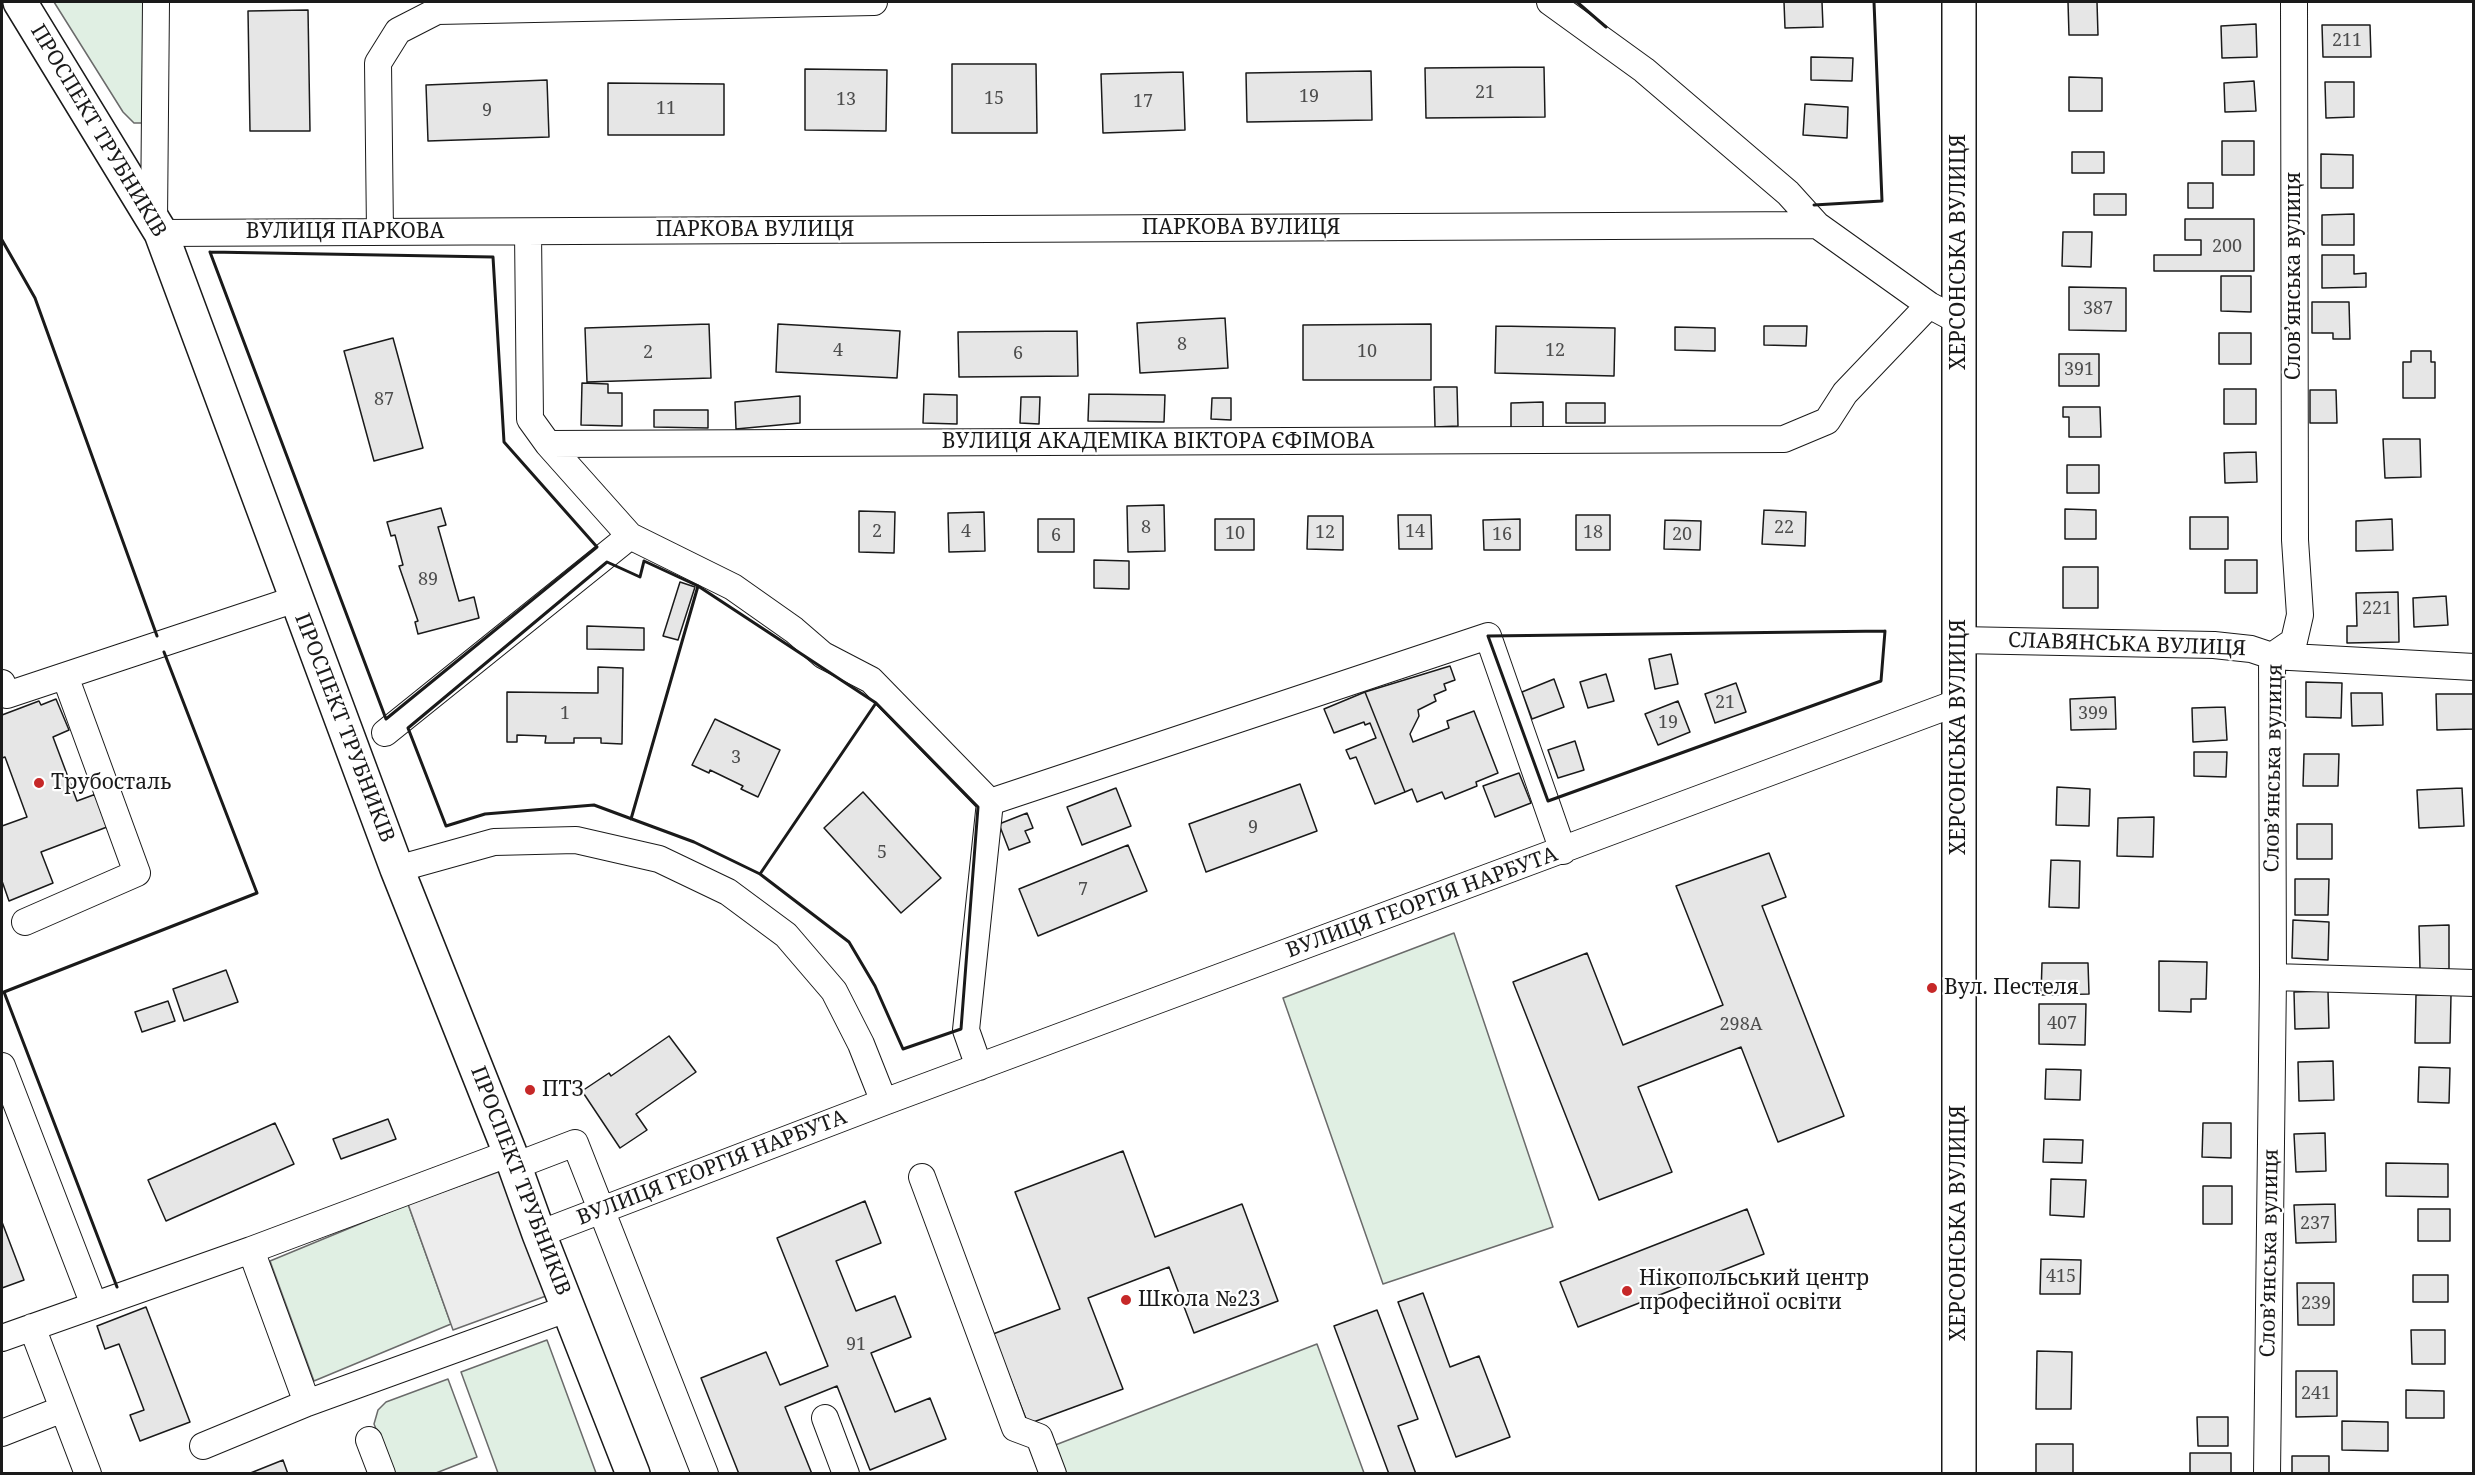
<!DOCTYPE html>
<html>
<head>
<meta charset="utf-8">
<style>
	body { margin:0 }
	#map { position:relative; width:2475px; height:1475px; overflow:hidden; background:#fff; font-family:"Noto Serif",serif }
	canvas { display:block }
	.frame { position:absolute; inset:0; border:3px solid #1a1a1a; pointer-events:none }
</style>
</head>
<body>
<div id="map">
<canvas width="2475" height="1475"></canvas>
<div class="frame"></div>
</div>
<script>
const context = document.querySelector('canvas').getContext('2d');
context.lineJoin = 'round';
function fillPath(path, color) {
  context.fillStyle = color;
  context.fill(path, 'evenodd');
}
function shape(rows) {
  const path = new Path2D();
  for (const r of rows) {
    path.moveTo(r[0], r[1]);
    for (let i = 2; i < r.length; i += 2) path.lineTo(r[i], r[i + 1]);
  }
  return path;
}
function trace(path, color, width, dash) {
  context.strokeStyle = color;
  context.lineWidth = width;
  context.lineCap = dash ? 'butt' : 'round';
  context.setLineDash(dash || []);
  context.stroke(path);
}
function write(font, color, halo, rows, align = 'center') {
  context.font = font + ' "Noto Serif",serif';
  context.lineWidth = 4.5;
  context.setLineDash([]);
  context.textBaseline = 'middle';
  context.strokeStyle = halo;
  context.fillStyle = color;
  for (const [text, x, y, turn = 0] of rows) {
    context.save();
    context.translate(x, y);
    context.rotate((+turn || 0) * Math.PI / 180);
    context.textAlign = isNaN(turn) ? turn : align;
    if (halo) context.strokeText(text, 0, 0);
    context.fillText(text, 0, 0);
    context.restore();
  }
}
const green = shape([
	[54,2,149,2,146,123,134,123,123,112,54,2],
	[1454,933,1553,1227,1383,1284,1283,998,1454,933],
	[408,1204,451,1324,314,1381,270,1261,408,1204],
	[547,1340,596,1473,498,1473,461,1372,547,1340],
	[1317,1344,1364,1473,1039,1473,1032,1454,1317,1344],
	[448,1379,477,1457,436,1473,394,1473,374,1424,378,1410,386,1402,448,1379]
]);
const parking = shape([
	[501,1171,546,1296,453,1330,408,1204,501,1171]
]);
const building = shape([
	[1784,2,1822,2,1823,27,1785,28,1784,2],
	[2068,2,2097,2,2098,35,2069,35,2068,2],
	[308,10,310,131,250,131,248,11,308,10],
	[2256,24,2257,57,2222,58,2221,26,2256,24],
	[2322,25,2370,25,2371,57,2323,57,2322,25],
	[1811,57,1853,58,1852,81,1811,80,1811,57],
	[952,64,1036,64,1037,133,952,133,952,64],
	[1544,67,1545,117,1426,118,1425,68,1544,67],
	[805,69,887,70,886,131,805,130,805,69],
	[1371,71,1372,120,1247,122,1246,73,1371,71],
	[1183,72,1185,130,1103,133,1101,74,1183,72],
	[2069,77,2102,78,2102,111,2069,111,2069,77],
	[547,80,549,137,428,141,426,85,547,80],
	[2254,81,2256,111,2225,112,2224,83,2254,81],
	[2325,82,2354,82,2354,117,2326,118,2325,82],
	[608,83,724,84,724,135,608,135,608,83],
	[1805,104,1848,107,1847,138,1803,135,1805,104],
	[2222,141,2254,141,2254,175,2222,175,2222,141],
	[2072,152,2104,152,2104,173,2072,173,2072,152],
	[2321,154,2353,155,2353,188,2321,188,2321,154],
	[2188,183,2213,183,2213,208,2188,208,2188,183],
	[2094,194,2126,194,2126,215,2094,215,2094,194],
	[2354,214,2354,245,2322,245,2322,215,2354,214],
	[2185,219,2254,219,2254,271,2154,271,2154,255,2201,255,2201,240,2185,240,2185,219],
	[2063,232,2092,232,2091,267,2062,266,2063,232],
	[2322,255,2354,255,2354,274,2366,273,2366,287,2322,288,2322,255],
	[2221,276,2251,276,2251,312,2221,311,2221,276],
	[2069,287,2126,288,2126,331,2069,330,2069,287],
	[2312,302,2349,302,2350,339,2333,339,2333,333,2312,333,2312,302],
	[1225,318,1228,368,1140,373,1137,323,1225,318],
	[709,324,711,378,587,382,585,328,709,324],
	[778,324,900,331,897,378,776,372,778,324],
	[1431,324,1431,380,1303,380,1303,325,1431,324],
	[1496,326,1615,328,1614,376,1495,373,1496,326],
	[1764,326,1807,326,1806,346,1764,345,1764,326],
	[1675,327,1715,328,1715,351,1675,350,1675,327],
	[1077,331,1078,376,959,377,958,332,1077,331],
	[2219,333,2251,333,2251,364,2219,364,2219,333],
	[393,338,423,448,374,461,344,351,393,338],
	[2411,351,2431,351,2431,362,2435,362,2435,398,2403,398,2403,362,2411,362,2411,351],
	[2059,354,2099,354,2099,386,2059,386,2059,354],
	[582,383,608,384,608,393,622,393,622,426,581,425,582,383],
	[1434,387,1457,387,1458,426,1435,427,1434,387],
	[2224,389,2256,389,2256,424,2224,424,2224,389],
	[2310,390,2336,390,2337,423,2310,423,2310,390],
	[924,394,957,395,957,424,923,423,924,394],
	[1089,394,1165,395,1164,422,1088,421,1089,394],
	[800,396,800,423,736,429,735,402,800,396],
	[1021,397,1040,397,1039,424,1020,423,1021,397],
	[1212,398,1231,398,1231,420,1211,419,1212,398],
	[1543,402,1543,429,1511,429,1511,403,1543,402],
	[1566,403,1605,403,1605,423,1566,423,1566,403],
	[2063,407,2100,407,2101,437,2069,437,2069,417,2063,417,2063,407],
	[654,410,708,410,708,428,654,427,654,410],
	[2383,439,2420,439,2421,477,2385,478,2383,439],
	[2256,452,2257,482,2225,483,2224,453,2256,452],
	[2067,465,2099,465,2099,493,2067,493,2067,465],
	[1164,505,1165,551,1128,552,1127,506,1164,505],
	[441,508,446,525,438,527,459,601,474,597,479,618,418,634,415,622,418,621,399,566,403,565,395,535,391,536,387,522,441,508],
	[2065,509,2096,510,2096,539,2065,539,2065,509],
	[1764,510,1806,512,1805,546,1762,544,1764,510],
	[859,511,895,512,894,553,859,552,859,511],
	[984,512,985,551,949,552,948,513,984,512],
	[1398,515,1431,515,1432,549,1399,549,1398,515],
	[1576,515,1610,515,1610,550,1576,550,1576,515],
	[1308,516,1343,516,1343,550,1307,549,1308,516],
	[2190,517,2228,517,2228,549,2190,549,2190,517],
	[1038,519,1074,519,1074,552,1038,552,1038,519],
	[1215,519,1254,519,1254,550,1215,550,1215,519],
	[1520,519,1520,550,1484,550,1483,520,1520,519],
	[2392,519,2393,550,2356,551,2356,521,2392,519],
	[1665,520,1701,521,1700,550,1664,549,1665,520],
	[1094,560,1129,561,1129,589,1094,588,1094,560],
	[2225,560,2257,560,2257,593,2225,593,2225,560],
	[2063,567,2098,567,2098,608,2063,608,2063,567],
	[680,582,695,587,678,640,663,636,680,582],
	[2398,592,2399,642,2347,643,2347,626,2357,626,2356,593,2398,592],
	[2446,596,2448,625,2414,627,2413,598,2446,596],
	[587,626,644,628,644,650,587,649,587,626],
	[1671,654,1678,684,1655,689,1649,659,1671,654],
	[1450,666,1455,680,1444,684,1446,690,1434,695,1436,701,1418,710,1419,716,1410,734,1413,742,1449,728,1447,721,1474,711,1498,773,1476,782,1477,786,1445,799,1442,792,1417,802,1412,789,1405,792,1365,692,1450,666],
	[598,667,623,668,622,744,601,743,601,738,574,738,574,743,545,743,546,736,517,735,517,742,507,742,507,692,598,693,598,667],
	[1606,674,1614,701,1588,708,1580,682,1606,674],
	[1554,679,1564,707,1532,719,1522,692,1554,679],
	[2306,682,2342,683,2341,718,2306,717,2306,682],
	[1736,683,1746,712,1715,723,1705,694,1736,683],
	[1365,692,1405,792,1375,804,1356,757,1350,759,1346,750,1376,738,1370,723,1365,725,1364,722,1334,733,1324,709,1365,692],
	[2351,693,2382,693,2383,725,2352,726,2351,693],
	[2436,694,2474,694,2474,729,2437,730,2436,694],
	[2115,697,2116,729,2071,730,2070,699,2115,697],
	[56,699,69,730,53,737,77,801,96,794,107,827,41,852,53,883,9,901,2,881,2,826,27,817,5,757,2,758,2,715,39,701,41,705,56,699],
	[1678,701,1690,732,1658,745,1645,714,1678,701],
	[2225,707,2227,740,2193,742,2192,708,2225,707],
	[715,719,780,750,758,797,741,789,743,786,710,770,709,773,692,765,715,719],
	[1575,741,1584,770,1558,778,1548,750,1575,741],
	[2194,752,2227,752,2226,777,2194,776,2194,752],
	[2304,754,2339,754,2338,786,2303,786,2304,754],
	[1519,773,1531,803,1495,817,1483,786,1519,773],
	[1300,784,1317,831,1206,872,1189,824,1300,784],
	[2057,787,2090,789,2089,826,2056,825,2057,787],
	[1116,788,1131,826,1082,845,1067,807,1116,788],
	[2462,788,2464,826,2419,828,2417,790,2462,788],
	[863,792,941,878,901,913,824,828,863,792],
	[1027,813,1033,828,1025,831,1030,842,1009,850,999,824,1027,813],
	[2154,817,2153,857,2117,856,2118,818,2154,817],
	[2297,824,2332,824,2332,859,2297,859,2297,824],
	[1128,845,1147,891,1038,936,1019,889,1128,845],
	[1769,853,1786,897,1762,906,1844,1116,1778,1142,1741,1047,1638,1087,1672,1172,1599,1200,1513,982,1587,953,1623,1045,1723,1005,1676,886,1769,853],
	[2051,860,2080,861,2079,908,2049,907,2051,860],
	[2295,879,2329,879,2328,915,2295,915,2295,879],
	[2293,920,2329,922,2328,960,2292,958,2293,920],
	[2449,925,2449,969,2420,969,2419,926,2449,925],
	[2159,961,2207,962,2206,999,2191,999,2191,1012,2159,1011,2159,961],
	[2042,963,2088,963,2089,994,2041,995,2042,963],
	[226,970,238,1002,184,1021,173,989,226,970],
	[2328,991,2329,1028,2295,1029,2294,992,2328,991],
	[2416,995,2451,995,2450,1043,2415,1043,2416,995],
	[168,1001,175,1021,142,1032,135,1012,168,1001],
	[2039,1004,2086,1004,2085,1045,2039,1044,2039,1004],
	[669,1036,696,1072,636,1114,647,1130,620,1148,582,1091,609,1073,611,1076,669,1036],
	[2333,1061,2334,1100,2299,1101,2298,1062,2333,1061],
	[2419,1067,2450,1068,2449,1103,2418,1102,2419,1067],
	[2046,1069,2081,1070,2080,1100,2045,1099,2046,1069],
	[388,1119,396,1139,341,1159,333,1139,388,1119],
	[275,1123,294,1164,166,1221,148,1180,275,1123],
	[2203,1123,2231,1123,2231,1158,2202,1157,2203,1123],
	[2325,1133,2326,1171,2296,1172,2294,1134,2325,1133],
	[2044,1139,2083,1140,2082,1163,2043,1162,2044,1139],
	[1123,1151,1155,1237,1242,1204,1278,1301,1194,1333,1169,1267,1088,1298,1123,1389,1028,1424,993,1334,1060,1309,1015,1192,1123,1151],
	[2386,1163,2448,1164,2448,1197,2386,1196,2386,1163],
	[2051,1179,2086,1180,2084,1217,2050,1215,2051,1179],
	[2203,1186,2232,1186,2232,1224,2203,1224,2203,1186],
	[865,1201,881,1243,836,1261,856,1311,895,1296,911,1337,871,1353,895,1412,930,1398,946,1439,870,1470,837,1386,785,1407,812,1474,739,1474,701,1378,766,1352,780,1385,828,1366,777,1238,865,1201],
	[2335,1204,2336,1242,2296,1243,2294,1205,2335,1204],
	[1747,1209,1764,1254,1578,1327,1560,1282,1747,1209],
	[2418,1209,2450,1209,2450,1241,2418,1241,2418,1209],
	[2,1222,24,1280,2,1288,2,1222],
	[2041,1259,2081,1260,2080,1294,2040,1294,2041,1259],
	[2413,1275,2448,1275,2448,1302,2413,1302,2413,1275],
	[2297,1283,2334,1283,2334,1325,2298,1325,2297,1283],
	[1423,1293,1450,1367,1479,1356,1510,1437,1456,1457,1398,1302,1423,1293],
	[146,1307,190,1422,140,1441,130,1415,144,1410,119,1344,105,1349,97,1326,146,1307],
	[1377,1310,1418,1419,1398,1426,1416,1474,1389,1474,1334,1326,1377,1310],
	[2411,1330,2445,1330,2445,1364,2412,1364,2411,1330],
	[2037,1351,2072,1352,2071,1409,2036,1409,2037,1351],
	[2296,1371,2337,1371,2337,1416,2296,1417,2296,1371],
	[2406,1390,2444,1391,2444,1418,2406,1418,2406,1390],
	[2197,1417,2228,1417,2228,1446,2198,1446,2197,1417],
	[2342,1421,2388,1422,2388,1451,2342,1450,2342,1421],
	[2036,1444,2073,1444,2073,1474,2036,1474,2036,1444],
	[2190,1453,2231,1453,2231,1474,2190,1474,2190,1453],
	[2292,1456,2329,1456,2329,1474,2292,1474,2292,1456],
	[283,1460,288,1474,248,1474,283,1460]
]);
const minor = shape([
	[1550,2,1644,70,1788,193,1817,225],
	[154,220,156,2],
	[380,232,378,63,398,31,437,11,874,2],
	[528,232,530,419,548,444,1784,439,1827,421,1845,393,1929,305],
	[161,233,1817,225,1929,305,1959,321],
	[548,444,630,536,733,587,794,630,823,655,871,680,990,802,966,1030,979,1067],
	[1959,640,2214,645,2251,649,2272,656,2474,667],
	[2,683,7,695,296,599],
	[385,733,630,536],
	[990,802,1488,636,1563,851],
	[397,869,494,842,576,840,659,859,728,892,786,935,834,991,861,1044,884,1102],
	[25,922,137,873,65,676],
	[2273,977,2474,983],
	[2,1066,94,1305],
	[510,1153,251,1250,307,1403,569,1308],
	[515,1166,575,1143,705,1474],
	[922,1177,1015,1428,1039,1437,1053,1474],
	[539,1234,884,1102,1959,702],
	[32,1327,88,1474],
	[2,1338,251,1250],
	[825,1418,846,1474],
	[2,1433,63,1409],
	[369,1440,382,1474],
	[203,1446,307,1403],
	[2267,1474,2273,977,2272,656,2294,641,2300,615,2295,540,2294,2]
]);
const major = shape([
	[20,2,161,233,397,869,510,1153,539,1234,633,1474],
	[1959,1474,1959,2]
]);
const wall = shape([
	[1577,2,1606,27],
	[1814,205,1882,201,1874,2],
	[2,240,35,298,157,636],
	[210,252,493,257,504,442,597,547,386,719,210,252],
	[644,561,698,586,876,703,978,807,961,1029,903,1049,875,986,849,942,760,874,694,842,594,805,485,814,446,826,408,728,607,562,640,577,644,561],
	[1885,631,1881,681,1548,801,1488,636,1885,631],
	[631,819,698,586],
	[760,874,876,703],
	[117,1287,4,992,257,893,164,652]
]);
const markers = [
	[39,783,6,"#c62828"],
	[1932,988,6,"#c62828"],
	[530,1090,6,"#c62828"],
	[1627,1291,6,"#c62828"],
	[1126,1300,6,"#c62828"]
];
const numberNames = [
	["211",2347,41],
	["21",1485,93],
	["19",1309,97],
	["15",994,99],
	["13",846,100],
	["17",1143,102],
	["11",666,109],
	["9",487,111],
	["200",2227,247],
	["387",2098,309],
	["8",1182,345],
	["4",838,351],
	["12",1555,351],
	["10",1367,352],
	["2",648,353],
	["6",1018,354],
	["391",2079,370],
	["87",384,400],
	["8",1146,528],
	["22",1784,528],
	["2",877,532],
	["4",966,532],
	["14",1415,532],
	["12",1325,533],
	["18",1593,533],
	["10",1235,534],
	["16",1502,535],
	["20",1682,535],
	["6",1056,536],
	["89",428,580],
	["221",2377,609],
	["21",1725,703],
	["1",565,714],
	["399",2093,714],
	["19",1668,723],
	["3",736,758],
	["9",1253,828],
	["5",882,853],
	["7",1083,890],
	["407",2062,1024],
	["298А",1741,1025],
	["237",2315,1224],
	["415",2061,1277],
	["239",2316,1304],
	["91",856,1345],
	["241",2316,1394]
];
const streetNames = [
	["ПРОСПЕКТ ТРУБНИКІВ",98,131,59],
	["ПАРКОВА ВУЛИЦЯ",1241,228],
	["ПАРКОВА ВУЛИЦЯ",755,230],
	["ВУЛИЦЯ ПАРКОВА",345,232],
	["ХЕРСОНСЬКА ВУЛИЦЯ",1959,252,-90],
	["Словʼянська вулиця",2294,276,-90],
	["ВУЛИЦЯ АКАДЕМІКА ВІКТОРА ЄФІМОВА",1158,442],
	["СЛАВЯНСЬКА ВУЛИЦЯ",2127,645,2],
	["ПРОСПЕКТ ТРУБНИКІВ",344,728,69],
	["ХЕРСОНСЬКА ВУЛИЦЯ",1959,737,-90],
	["Словʼянська вулиця",2274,768,-89],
	["ВУЛИЦЯ ГЕОРГІЯ НАРБУТА",1422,903,-20],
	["ВУЛИЦЯ ГЕОРГІЯ НАРБУТА",712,1168,-21],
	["ПРОСПЕКТ ТРУБНИКІВ",520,1181,69],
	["ХЕРСОНСЬКА ВУЛИЦЯ",1959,1223,-90],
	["Словʼянська вулиця",2270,1253,-89]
];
const poiNames = [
	["Трубосталь",51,783],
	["Вул. Пестеля",1944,988],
	["ПТЗ",542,1090],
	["Нікопольський центр",1639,1279],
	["професійної освіти",1639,1303],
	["Школа №23",1138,1300]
];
fillPath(green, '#e0efe3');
trace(green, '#6a6a6a', 1.5);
fillPath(parking, '#ededed');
trace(parking, '#6a6a6a', 1.5);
fillPath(building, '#e6e6e6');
trace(building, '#1a1a1a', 1.5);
trace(minor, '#1a1a1a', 28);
trace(major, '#1a1a1a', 36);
trace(minor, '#fff', 26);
trace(major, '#fff', 33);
trace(wall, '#1a1a1a', 3);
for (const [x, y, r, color] of markers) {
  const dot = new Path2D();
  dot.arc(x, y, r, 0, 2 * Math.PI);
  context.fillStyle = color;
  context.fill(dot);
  trace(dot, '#fff', 2);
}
write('18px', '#4d4d4d', null, numberNames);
write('21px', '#1a1a1a', '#fff', streetNames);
write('21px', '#1a1a1a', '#fff', poiNames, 'left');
</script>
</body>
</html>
